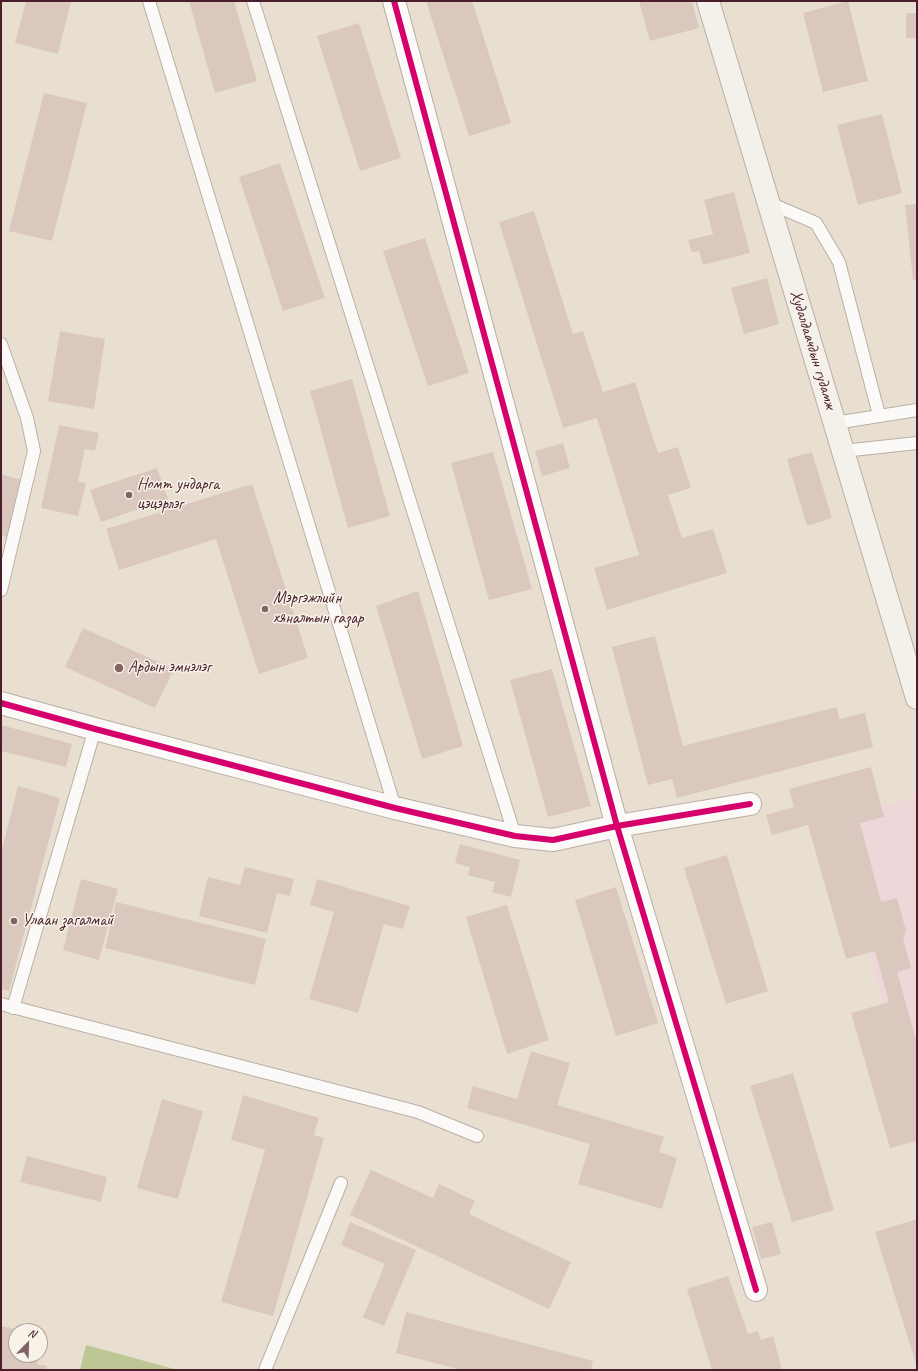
<!DOCTYPE html>
<html>
<head>
<meta charset="utf-8">
<style>
	body { margin:0 }
	#map { position:relative; width:918px; height:1371px; overflow:hidden; background:#e8dfd0; font-family:Caveat,sans-serif }
	canvas { display:block }
	.frame { position:absolute; inset:0; border:2px solid #4a1f2b; pointer-events:none }
	.north { position:absolute; left:8px; top:1323px; width:40px; height:40px; box-sizing:border-box; background:#f7f3e8; border:1px solid #b29e9c; border-radius:50%; rotate:23deg; font-size:11px; font-weight:700; line-height:16px; text-align:center; color:#4a1f2b }
	.north::after { content:''; display:block; margin:auto; width:14px; height:18px; background:#816265; clip-path:polygon(50% 0,100% 100%,50% 72%,0 100%) }
</style>
</head>
<body>
<div id="map">
<canvas width="918" height="1371"></canvas>
<div class="frame"></div>
<div class="north">N</div>
</div>
<script>
const context = document.querySelector('canvas').getContext('2d');
context.lineJoin = 'round';
function fillPath(path, color) {
  context.fillStyle = color;
  context.fill(path, 'evenodd');
}
function shape(rows) {
  const path = new Path2D();
  for (const r of rows) {
    path.moveTo(r[0], r[1]);
    for (let i = 2; i < r.length; i += 2) path.lineTo(r[i], r[i + 1]);
  }
  return path;
}
function trace(path, color, width, dash) {
  context.strokeStyle = color;
  context.lineWidth = width;
  context.lineCap = dash ? 'butt' : 'round';
  context.setLineDash(dash || []);
  context.stroke(path);
}
function write(font, color, halo, rows, align = 'center') {
  context.font = font + ' Caveat,sans-serif';
  context.lineWidth = 3;
  context.setLineDash([]);
  context.textBaseline = 'middle';
  context.strokeStyle = halo;
  context.fillStyle = color;
  for (const [text, x, y, turn = 0] of rows) {
    context.save();
    context.translate(x, y);
    context.rotate((+turn || 0) * Math.PI / 180);
    context.textAlign = isNaN(turn) ? turn : align;
    if (halo) context.strokeText(text, 0, 0);
    context.fillText(text, 0, 0);
    context.restore();
  }
}
const built = shape([
	[917,796,917,1124,832,821]
]);
const forest = shape([
	[86,1345,178,1370,80,1370]
]);
const building = shape([
	[26,1,71,1,58,54,15,43],
	[189,1,234,1,257,81,215,93],
	[426,1,472,1,511,123,469,136],
	[639,1,692,1,699,28,650,41],
	[848,1,868,81,823,92,803,13],
	[906,13,917,13,917,38,906,38],
	[359,23,401,158,360,171,317,36],
	[44,93,87,103,52,241,9,231],
	[882,114,902,193,858,205,837,125],
	[280,163,325,298,283,311,239,177],
	[734,192,750,253,703,265,699,251,692,252,688,240,713,234,704,200],
	[917,204,917,280,913,280,905,205],
	[534,211,573,334,583,331,603,392,635,382,658,453,678,447,691,488,668,495,682,538,713,529,727,573,607,610,594,568,639,555,597,418,563,428,499,222],
	[425,238,469,373,428,386,383,251],
	[767,278,779,324,744,334,731,288],
	[60,331,105,339,94,409,48,401],
	[352,379,390,516,348,528,310,391],
	[59,425,99,433,95,451,85,449,78,481,86,483,78,516,41,508],
	[563,443,570,468,542,476,535,451],
	[493,452,532,589,489,600,451,463],
	[812,452,832,518,807,526,787,459],
	[157,468,168,499,101,522,90,490],
	[1,474,22,480,7,537,1,535],
	[252,484,308,658,259,674,216,539,119,570,106,529],
	[418,591,463,746,422,759,376,606],
	[83,628,174,669,155,708,65,667],
	[655,636,683,746,837,707,839,719,865,713,873,747,677,798,672,779,648,785,612,647],
	[552,669,591,806,548,817,510,680],
	[1,725,72,744,66,767,1,751],
	[871,767,884,817,860,823,881,902,897,898,906,931,903,939,911,968,897,972,917,1043,917,1141,890,1148,851,1013,889,1002,875,951,846,959,808,825,772,835,766,815,794,807,789,789],
	[18,786,60,798,9,991,1,989,1,853],
	[460,844,520,860,511,897,492,892,495,882,468,875,470,867,455,863],
	[727,855,768,991,726,1004,684,868],
	[245,867,294,879,290,896,277,893,267,933,199,916,208,877,240,885],
	[81,879,118,889,99,960,63,950],
	[317,879,410,906,403,929,384,924,358,1013,309,999,334,912,310,905],
	[616,887,658,1023,616,1036,575,900],
	[116,902,266,939,255,985,105,948],
	[507,905,549,1040,507,1054,466,917],
	[531,1051,570,1063,557,1105,664,1137,659,1152,677,1158,662,1209,578,1184,590,1144,467,1108,473,1086,517,1099],
	[793,1073,834,1210,792,1222,750,1086],
	[243,1095,319,1118,314,1135,324,1138,273,1316,221,1302,265,1150,231,1140],
	[162,1099,203,1111,178,1199,137,1188],
	[27,1156,107,1177,101,1202,20,1182],
	[371,1170,433,1198,439,1184,475,1201,469,1214,571,1262,549,1309,350,1215],
	[917,1219,917,1367,875,1232],
	[350,1222,416,1250,384,1326,363,1317,385,1264,341,1245],
	[772,1222,781,1254,761,1259,752,1227],
	[728,1276,748,1334,758,1331,761,1340,773,1336,782,1370,712,1370,687,1289],
	[406,1312,593,1361,591,1370,462,1370,396,1353],
	[1,1326,20,1330,16,1331,16,1355,40,1355,37,1364,47,1366,46,1370,1,1370],
	[40,1336,45,1337,40,1353]
]);
const lane = shape([
	[149,1,395,808],
	[253,1,515,836],
	[769,203,816,223,839,262,879,415],
	[1,344,27,418,34,451,1,590],
	[835,423,917,410],
	[843,451,917,443],
	[1,1004,418,1112,477,1136],
	[13,1008,95,729],
	[265,1370,341,1183]
]);
const street = shape([
	[394,1,617,826,756,1290],
	[1,703,95,729,395,808,515,836,553,840,617,826,750,804]
]);
const secondary = shape([
	[708,1,917,698]
]);
const cycleway = shape([
	[394,1,617,826,756,1290],
	[1,703,95,729,395,808,515,836,553,840,617,826,750,804]
]);
const markers = [
	[129,495,4,"#816265"],
	[265,609,4,"#816265"],
	[119,668,5,"#816265"],
	[14,921,4,"#816265"]
];
const streetNames = [
	["Худалдаачдын гудамж",813,350,73]
];
const poiNames = [
	["Номт ундарга",137,485],
	["цэцэрлэг",137,505],
	["Мэргэжлийн",273,599],
	["хяналтын газар",273,619],
	["Ардын эмнэлэг",128,668],
	["Улаан загалмай",22,921]
];
fillPath(built, '#efd6d8');
fillPath(forest, '#bdc795');
fillPath(building, '#dac8bf');
trace(lane, '#b9afa6', 14);
trace(street, '#b9afa6', 24);
trace(secondary, '#b9afa6', 24);
trace(lane, '#fcfaf8', 12);
trace(street, '#fcfaf8', 22);
trace(secondary, '#f4f0ea', 22);
trace(cycleway, '#d6006c', 6);
for (const [x, y, r, color] of markers) {
  const dot = new Path2D();
  dot.arc(x, y, r, 0, 2 * Math.PI);
  context.fillStyle = color;
  context.fill(dot);
  trace(dot, '#f7f3e8', 1.5);
}
write('17px', '#4a1f2b', '#f7f3e8', streetNames);
write('17px', '#4a1f2b', '#f7f3e8', poiNames, 'left');
</script>
</body>
</html>
